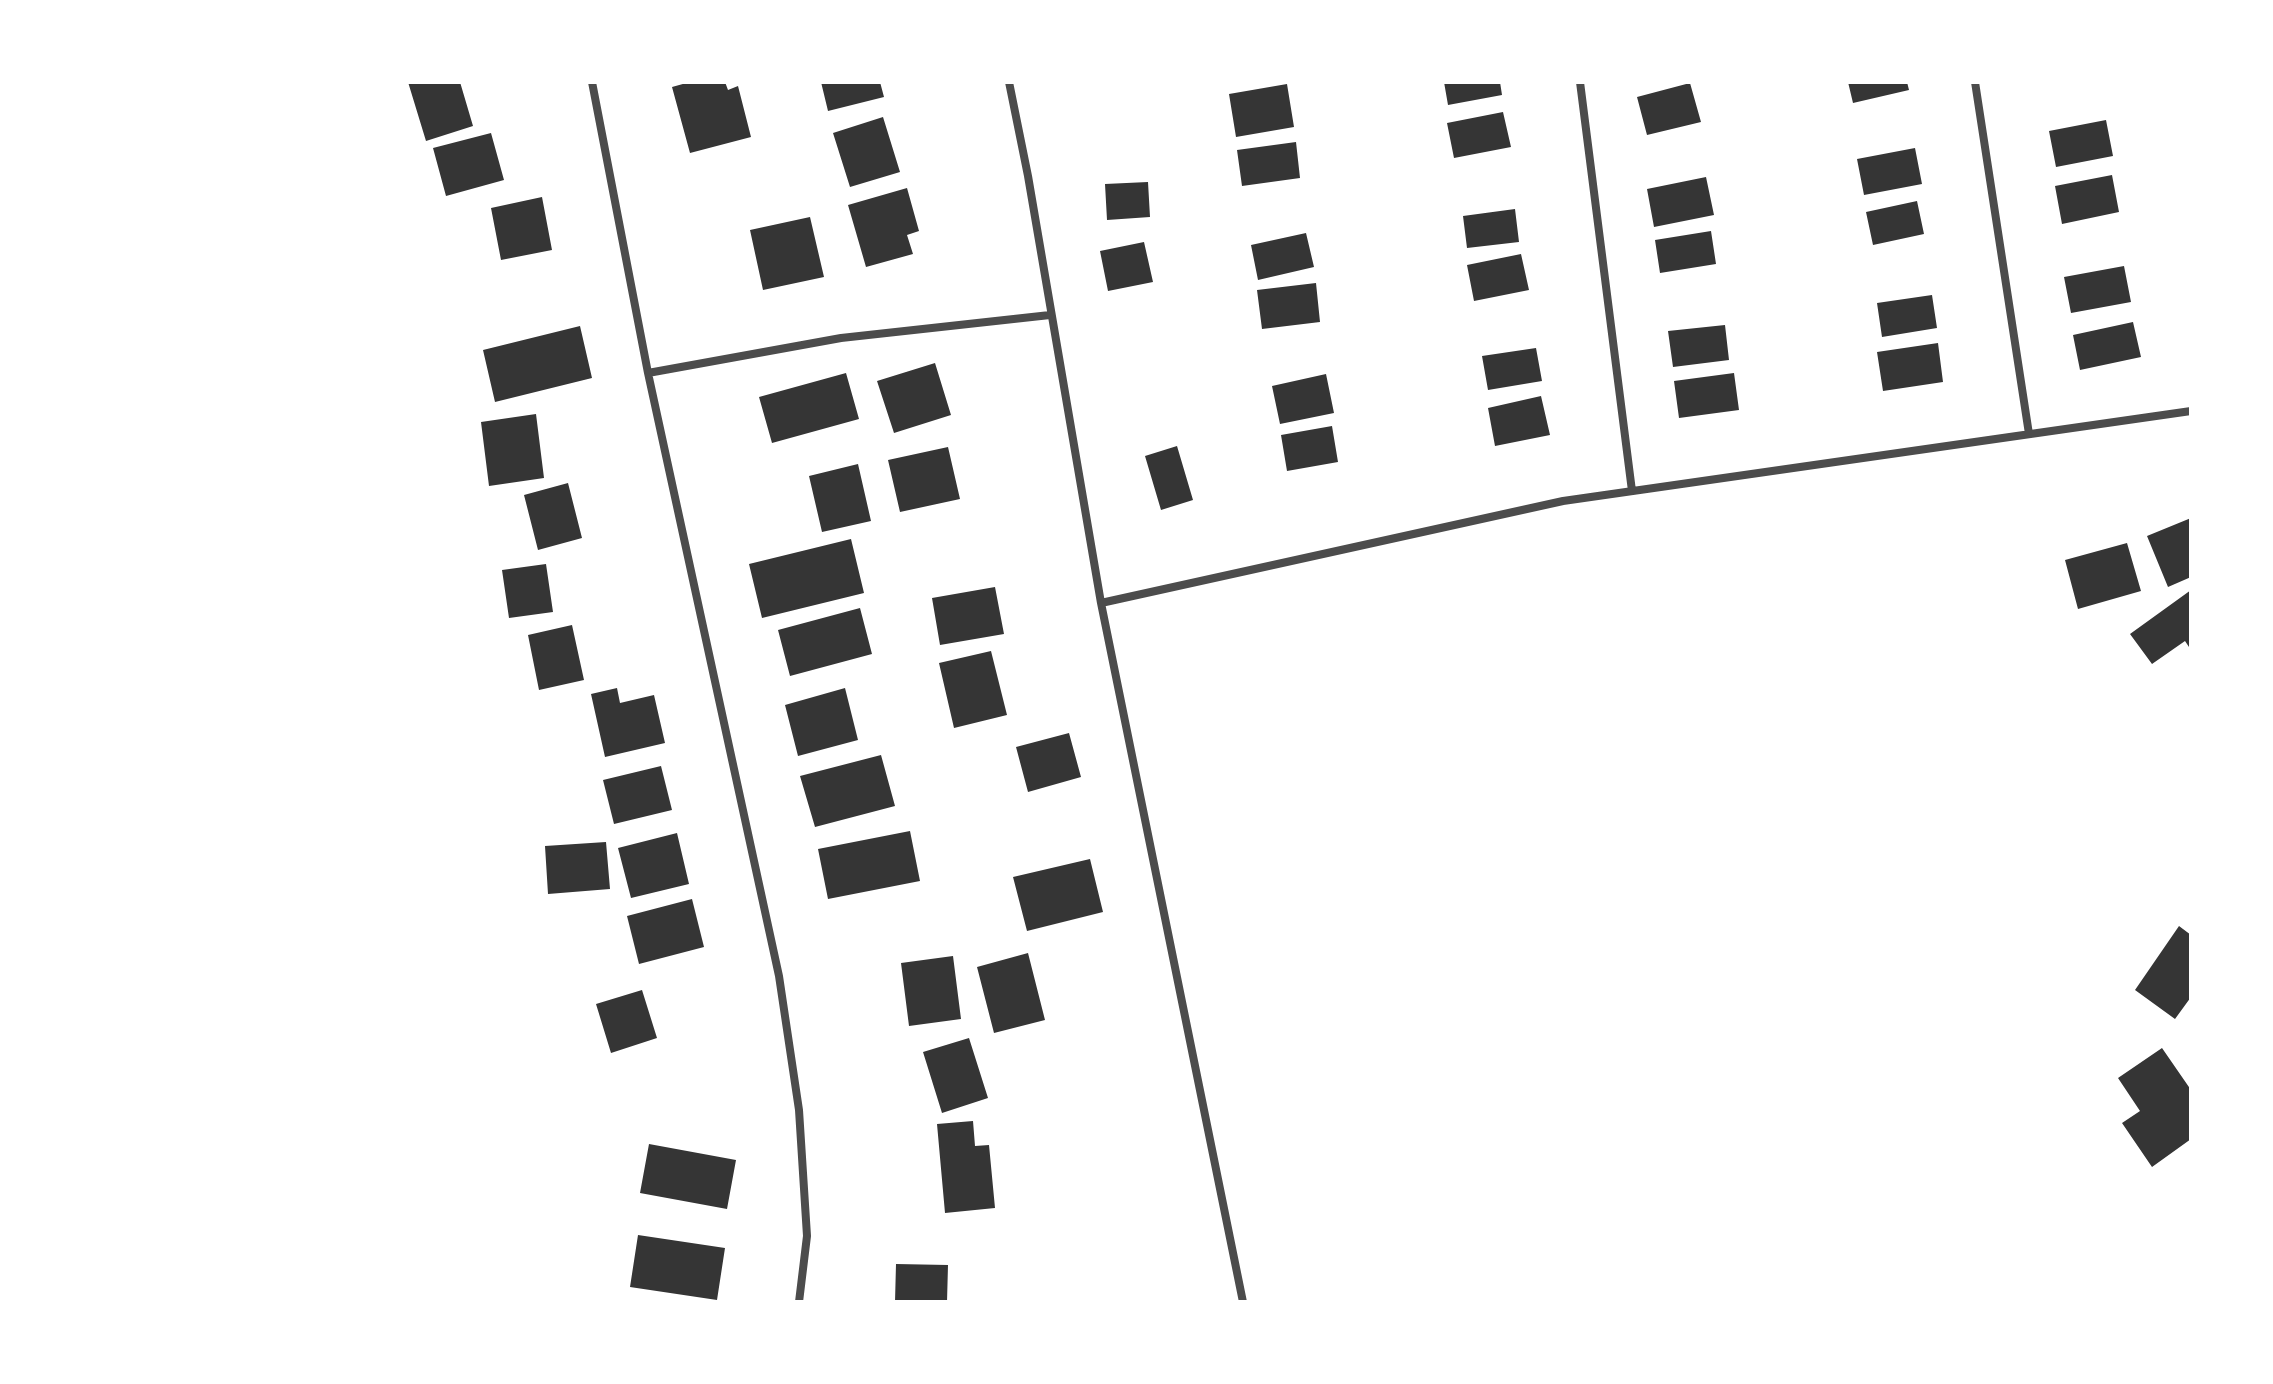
<!DOCTYPE html>
<html>
<head>
<meta charset="utf-8">
<style>
	body { margin:0 }
	#map { position:relative; width:2273px; height:1384px; overflow:hidden; background:#fff; font-family:Commissioner,sans-serif }
	canvas { display:block }
	.frame { position:absolute; inset:0; border:84px solid #fff; pointer-events:none }
</style>
</head>
<body>
<div id="map">
<canvas width="2273" height="1384"></canvas>
<div class="frame"></div>
</div>
<script>
const context = document.querySelector('canvas').getContext('2d');
context.lineJoin = 'round';
function fillPath(path, color) {
  context.fillStyle = color;
  context.fill(path, 'evenodd');
}
function shape(rows) {
  const path = new Path2D();
  for (const r of rows) {
    path.moveTo(r[0], r[1]);
    for (let i = 2; i < r.length; i += 2) path.lineTo(r[i], r[i + 1]);
  }
  return path;
}
function trace(path, color, width, dash) {
  context.strokeStyle = color;
  context.lineWidth = width;
  context.lineCap = dash ? 'butt' : 'round';
  context.setLineDash(dash || []);
  context.stroke(path);
}
const building = shape([
	[408,82,460,82,473,126,426,141],
	[690,82,725,82,728,90,738,86,751,137,690,153,672,87],
	[821,82,880,82,884,97,828,111],
	[1444,82,1500,82,1502,95,1448,105],
	[1848,82,1907,82,1909,90,1853,103],
	[1690,83,1701,122,1647,135,1637,97],
	[1287,84,1294,127,1236,137,1229,94],
	[1503,112,1511,147,1454,158,1447,123],
	[883,117,900,172,850,187,833,133],
	[2106,120,2113,156,2056,167,2049,131],
	[491,133,504,180,446,196,433,148],
	[1296,142,1300,178,1242,186,1237,150],
	[1915,148,1922,184,1864,195,1857,159],
	[2112,175,2119,212,2062,224,2055,186],
	[1706,177,1714,215,1654,227,1647,189],
	[1148,182,1150,217,1107,220,1105,184],
	[907,188,919,231,907,235,913,254,866,267,848,205],
	[542,197,552,250,501,260,491,208],
	[1917,201,1924,234,1873,245,1866,212],
	[1515,209,1519,242,1467,248,1463,216],
	[810,217,824,277,763,290,750,230],
	[1711,231,1716,264,1660,273,1655,240],
	[1306,233,1314,267,1258,280,1251,245],
	[1144,242,1153,282,1108,291,1100,251],
	[1521,254,1529,290,1474,301,1467,265],
	[2124,266,2131,302,2071,313,2064,277],
	[1316,283,1320,322,1262,329,1257,290],
	[1932,295,1937,328,1882,337,1877,303],
	[2133,322,2141,357,2080,370,2073,335],
	[1725,325,1729,360,1673,367,1668,331],
	[580,326,592,378,495,402,483,350],
	[1938,343,1943,382,1883,391,1877,352],
	[1536,348,1542,381,1488,390,1482,356],
	[935,363,951,415,894,433,877,381],
	[846,373,859,419,772,443,759,397],
	[1734,373,1739,410,1679,418,1674,381],
	[1326,374,1334,413,1280,424,1272,386],
	[1541,396,1550,435,1495,446,1488,408],
	[536,414,544,478,489,486,481,422],
	[1332,426,1338,462,1287,471,1281,435],
	[1177,446,1193,500,1161,510,1145,456],
	[948,447,960,499,900,512,888,460],
	[858,464,871,521,822,532,809,476],
	[568,483,582,538,538,550,524,495],
	[2191,518,2191,577,2168,587,2147,536],
	[851,539,864,593,762,618,749,564],
	[2127,543,2141,591,2078,609,2065,560],
	[546,564,553,612,509,618,502,570],
	[995,587,1004,634,940,645,932,598],
	[2191,590,2191,650,2185,641,2152,664,2130,634],
	[860,608,872,654,790,676,778,630],
	[572,625,584,680,539,690,528,635],
	[991,651,1007,715,954,728,939,663],
	[617,688,620,703,654,695,665,743,605,757,591,694],
	[845,688,858,740,798,756,785,705],
	[1069,733,1081,777,1028,792,1016,747],
	[881,755,895,806,815,827,800,776],
	[661,766,672,810,614,824,603,780],
	[910,831,920,881,828,899,818,849],
	[677,833,689,884,631,898,618,848],
	[606,842,610,889,548,894,545,846],
	[1090,859,1103,912,1027,931,1013,877],
	[692,899,704,947,639,964,627,916],
	[2179,926,2191,935,2191,997,2175,1019,2135,990],
	[1028,953,1045,1020,994,1033,977,967],
	[953,956,961,1019,909,1026,901,963],
	[642,990,657,1038,611,1053,596,1004],
	[969,1038,988,1098,942,1113,923,1052],
	[2162,1048,2191,1090,2191,1139,2152,1167,2122,1123,2140,1111,2118,1078],
	[973,1121,975,1146,989,1145,995,1208,945,1213,937,1124],
	[649,1144,736,1160,727,1209,640,1193],
	[638,1235,725,1248,717,1300,630,1287],
	[896,1264,948,1265,947,1302,895,1302]
]);
const minor = shape([
	[592,82,648,373,779,976,799,1110,807,1236,799,1302],
	[1009,82,1028,176,1101,603,1243,1302],
	[1580,82,1632,491],
	[1975,82,2029,434],
	[648,373,841,338,1050,315],
	[1101,603,1563,501,2191,411]
]);
fillPath(building, '#353535');
trace(minor, '#4c4c4c', 8);
</script>
</body>
</html>
